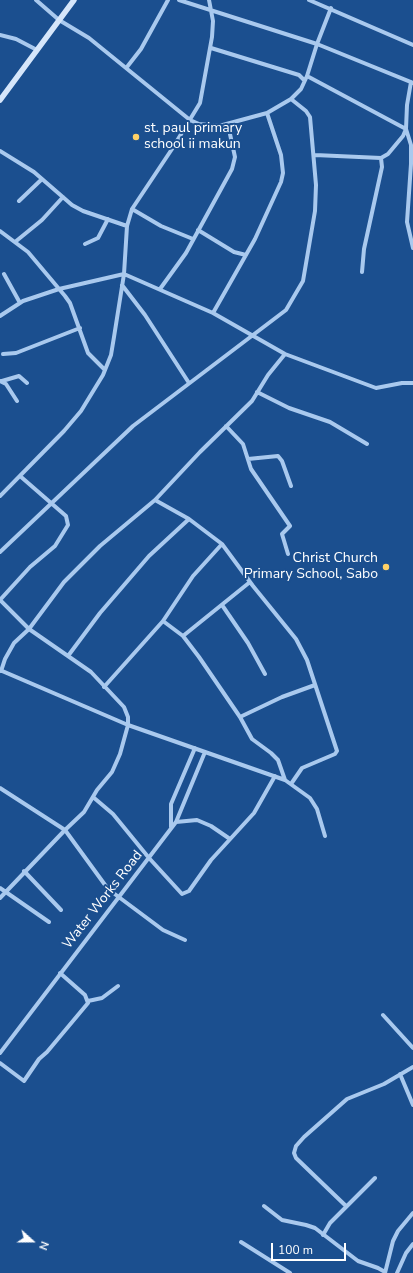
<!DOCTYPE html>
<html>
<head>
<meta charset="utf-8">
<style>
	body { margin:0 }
	#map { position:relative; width:413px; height:1273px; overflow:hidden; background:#1b4f8f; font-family:"Nunito Sans",sans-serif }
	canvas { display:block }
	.north { position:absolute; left:12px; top:1221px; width:40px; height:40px; -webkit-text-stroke:3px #1b4f8f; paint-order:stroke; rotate:111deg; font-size:11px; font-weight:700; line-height:16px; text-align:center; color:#fff }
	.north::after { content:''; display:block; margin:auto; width:14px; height:18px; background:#fff; clip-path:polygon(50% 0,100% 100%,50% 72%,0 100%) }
	.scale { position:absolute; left:271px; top:1243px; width:75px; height:18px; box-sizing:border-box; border:2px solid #fff; border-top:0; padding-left:5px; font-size:12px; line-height:14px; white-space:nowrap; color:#fff; -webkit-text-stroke:3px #1b4f8f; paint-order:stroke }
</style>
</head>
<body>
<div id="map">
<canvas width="413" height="1273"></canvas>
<div class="north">N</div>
<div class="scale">100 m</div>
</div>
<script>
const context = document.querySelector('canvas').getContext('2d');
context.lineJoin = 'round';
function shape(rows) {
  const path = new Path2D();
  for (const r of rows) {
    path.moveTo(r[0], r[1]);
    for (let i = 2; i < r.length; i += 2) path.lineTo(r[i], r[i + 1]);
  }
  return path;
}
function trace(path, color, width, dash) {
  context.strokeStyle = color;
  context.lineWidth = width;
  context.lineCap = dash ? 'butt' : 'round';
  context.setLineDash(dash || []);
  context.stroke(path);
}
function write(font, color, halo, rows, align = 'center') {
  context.font = font + ' "Nunito Sans",sans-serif';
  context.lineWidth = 4;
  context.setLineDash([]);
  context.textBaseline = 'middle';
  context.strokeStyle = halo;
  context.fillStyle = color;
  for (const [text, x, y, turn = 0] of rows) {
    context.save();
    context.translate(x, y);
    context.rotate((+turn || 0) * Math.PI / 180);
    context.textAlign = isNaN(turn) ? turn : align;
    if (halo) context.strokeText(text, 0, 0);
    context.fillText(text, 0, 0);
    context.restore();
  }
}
const street = shape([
	[36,0,59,20,89,38,190,120,199,124,219,126,267,113,291,99,301,89,307,76,317,44,331,8],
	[179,0,317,44,413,83],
	[309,0,413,45],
	[0,35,16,39,37,50],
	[211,48,299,75,304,80],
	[127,67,141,49,168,0],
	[307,76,406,129,411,145,411,164,407,222,413,248],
	[0,151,34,172,72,205,83,211,127,226],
	[315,155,381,158],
	[19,201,42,179],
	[132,209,161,226,193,239],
	[198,230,234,252,246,255],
	[0,231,28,252,65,296,70,303,88,353,105,370],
	[15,242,42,220,63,197],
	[85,244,98,238,108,219],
	[362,272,364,249,382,167,381,158,388,154,403,136,406,129,407,105,411,82],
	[4,274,20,303],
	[122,285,145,315,189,383],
	[160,289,186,253,232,169,235,157,228,125],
	[213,313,255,239,281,182,283,173,281,155,267,113],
	[0,316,23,301,59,289,124,274,213,313,285,354,376,388,402,383,413,383],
	[3,354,16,353,80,328],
	[0,381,6,384,17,401],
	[2,381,19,376,27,383],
	[257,392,289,408,330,422,367,444],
	[226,426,243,444,251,469,290,526,282,534,288,554],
	[248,459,278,456,282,461,291,486],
	[0,496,64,431,81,411,103,375,111,355,114,337,124,274,127,226,132,209,172,149,200,103,212,37,213,21,209,0],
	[155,500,189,519,222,544,253,586,296,639,307,660,337,751,335,754,302,768,291,784],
	[0,552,133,426,286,310,303,281,315,211,316,185,310,117,306,111,291,99],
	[0,600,29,629,91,672,124,707,128,717,128,725,120,754,112,772,97,790,84,812,65,830,0,898],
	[0,600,30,567,55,546,68,525,66,516,20,476],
	[222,605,248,643,265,674],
	[163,621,183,636,199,657,240,717,252,739,271,753,278,760,285,780],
	[183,636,250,582],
	[68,656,100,613,149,556,189,519],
	[0,670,128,725,285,780,310,798,317,809,325,836],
	[1,671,5,659,14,643,29,629,64,582,100,546,155,500,200,452,252,401,268,375,285,354],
	[104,687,163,621,193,576,222,544],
	[240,717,282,697,315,685],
	[0,788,65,830,108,889,163,930,185,940],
	[93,797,113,814,149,858,182,894,189,891,211,860,254,813,275,776],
	[176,822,197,820,211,826,230,839],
	[171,827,171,804,195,748],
	[24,871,61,910],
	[0,888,49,922],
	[88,1001,102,998,118,986],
	[383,1015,413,1048],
	[0,1053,176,822,205,752],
	[0,1063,24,1081,39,1059,47,1052,88,1003,85,995,60,973],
	[400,1074,413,1105],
	[264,1206,282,1220,306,1225,315,1228,358,1261,378,1268,385,1272],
	[346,1206,296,1158,294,1153,296,1146,304,1137,347,1099,384,1084,413,1067],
	[323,1235,330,1223,375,1178],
	[241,1242,290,1273],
	[385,1273,393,1241,398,1231,413,1213],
	[397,1273,406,1253,413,1244]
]);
const secondary = shape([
	[0,100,74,0]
]);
const markers = [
	[136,137,4,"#ffd166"],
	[386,567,4,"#ffd166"]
];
const poiNames = [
	["st. paul primary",144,129],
	["school ii makun",144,145],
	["Christ Church",378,559,"right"],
	["Primary School, Sabo",378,575,"right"]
];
const streetNames = [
	["Water Works Road",103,900,-52]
];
trace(street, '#a9c9ee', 4);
trace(secondary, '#d6e6fa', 5.5);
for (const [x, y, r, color] of markers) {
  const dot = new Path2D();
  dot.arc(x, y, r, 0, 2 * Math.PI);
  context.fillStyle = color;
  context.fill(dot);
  trace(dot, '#1b4f8f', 1.5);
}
write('14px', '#fff', '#1b4f8f', poiNames, 'left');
write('14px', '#fff', '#1b4f8f', streetNames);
</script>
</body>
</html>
